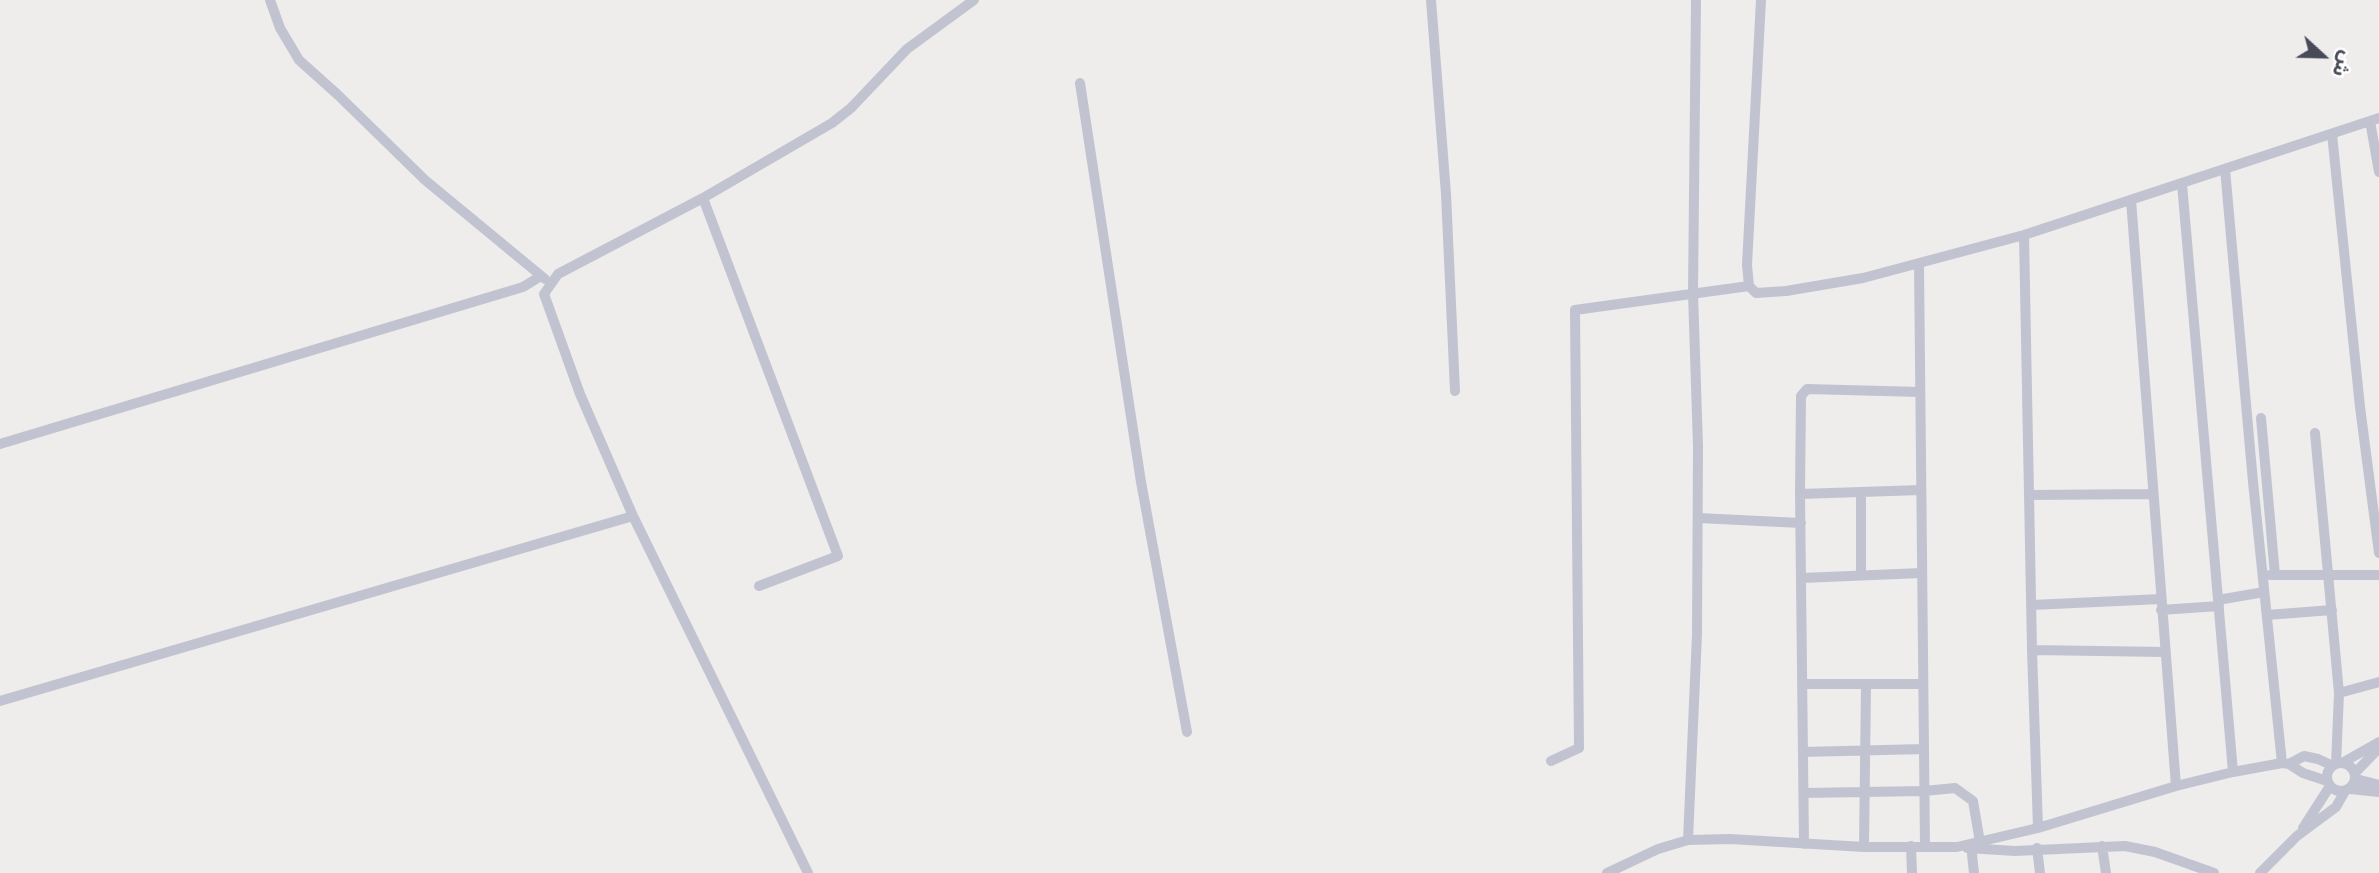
<!DOCTYPE html>
<html>
<head>
<meta charset="utf-8">
<style>
	body { margin:0 }
	#map { position:relative; width:2379px; height:873px; overflow:hidden; background:#eeedec; font-family:Signika,"Noto Sans Arabic",sans-serif }
	canvas { display:block }
	.north { position:absolute; left:2288px; top:21px; width:70px; height:70px; -webkit-text-stroke:5px #fff; paint-order:stroke; rotate:112deg; font-size:19px; font-weight:700; line-height:28px; text-align:center; color:#474a57 }
	.north::after { content:''; display:block; margin:auto; width:24px; height:32px; background:#474a57; clip-path:polygon(50% 0,100% 100%,50% 72%,0 100%) }
</style>
</head>
<body>
<div id="map">
<canvas width="2379" height="873"></canvas>
<div class="north">ش</div>
</div>
<script>
const context = document.querySelector('canvas').getContext('2d');
context.lineJoin = 'round';
function shape(rows) {
  const path = new Path2D();
  for (const r of rows) {
    if (r.length === 3) {
      path.moveTo(r[0] + r[2], r[1]);
      path.arc(r[0], r[1], r[2], 0, 2 * Math.PI);
      continue;
    }
    path.moveTo(r[0], r[1]);
    for (let i = 2; i < r.length; i += 2) path.lineTo(r[i], r[i + 1]);
  }
  return path;
}
function trace(path, color, width, dash) {
  context.strokeStyle = color;
  context.lineWidth = width;
  context.lineCap = dash ? 'butt' : 'round';
  context.setLineDash(dash || []);
  context.stroke(path);
}
const minor = shape([
	[270,0,280,28,299,60,338,95,425,180,545,279],
	[1431,0,1446,194,1455,391],
	[1761,0,1747,265,1749,286,1756,293,1786,291,1863,278,2024,235,2379,118],
	[1080,83,1141,482,1187,732],
	[2370,121,2379,172],
	[2332,134,2360,407,2379,553],
	[2225,169,2253,482,2282,763],
	[2182,184,2233,772],
	[703,198,838,556,759,586],
	[2131,200,2176,786],
	[2024,235,2032,650,2038,828],
	[1919,264,1925,846],
	[2261,418,2275,575],
	[2315,433,2339,693,2336,764],
	[0,444,523,287,541,276],
	[1800,494,1921,490],
	[2029,495,2153,494],
	[1698,518,1801,523],
	[1861,575,1861,492],
	[2270,575,2379,575],
	[1802,578,1921,573],
	[2218,600,2264,592],
	[2032,605,2161,599],
	[2161,610,2219,606],
	[2267,615,2332,610],
	[2032,650,2164,652],
	[1802,684,1922,684],
	[2339,693,2379,682],
	[0,701,633,516],
	[1803,752,1924,749],
	[1551,761,1579,748,1575,310,1749,286],
	[2341,777,14],
	[2342,763,2379,742],
	[2289,764,2303,773,2327,781],
	[2355,773,2379,748],
	[2356,779,2379,785],
	[2350,789,2379,792],
	[1804,793,1924,791,1955,788,1973,801,1980,842],
	[2303,828,2330,786],
	[1688,840,1697,634,1698,447,1693,293,1696,0],
	[1804,844,1800,494,1801,396,1807,389,1920,392],
	[1971,845,1974,873],
	[1911,846,1912,873],
	[2102,846,2106,873],
	[1864,847,1866,685],
	[1967,848,2015,851,2125,846,2155,852,2214,873],
	[2037,848,2040,873],
	[808,873,633,516,580,394,544,294,558,274,703,198,832,123,851,108,907,49,974,0],
	[1607,873,1658,849,1688,840,1730,839,1864,847,1957,847,2038,828,2176,786,2233,772,2282,763,2289,764,2304,756,2318,759,2333,766],
	[2260,873,2297,836,2336,807,2345,791]
]);
trace(minor, '#c1c4d0', 10);
</script>
</body>
</html>
